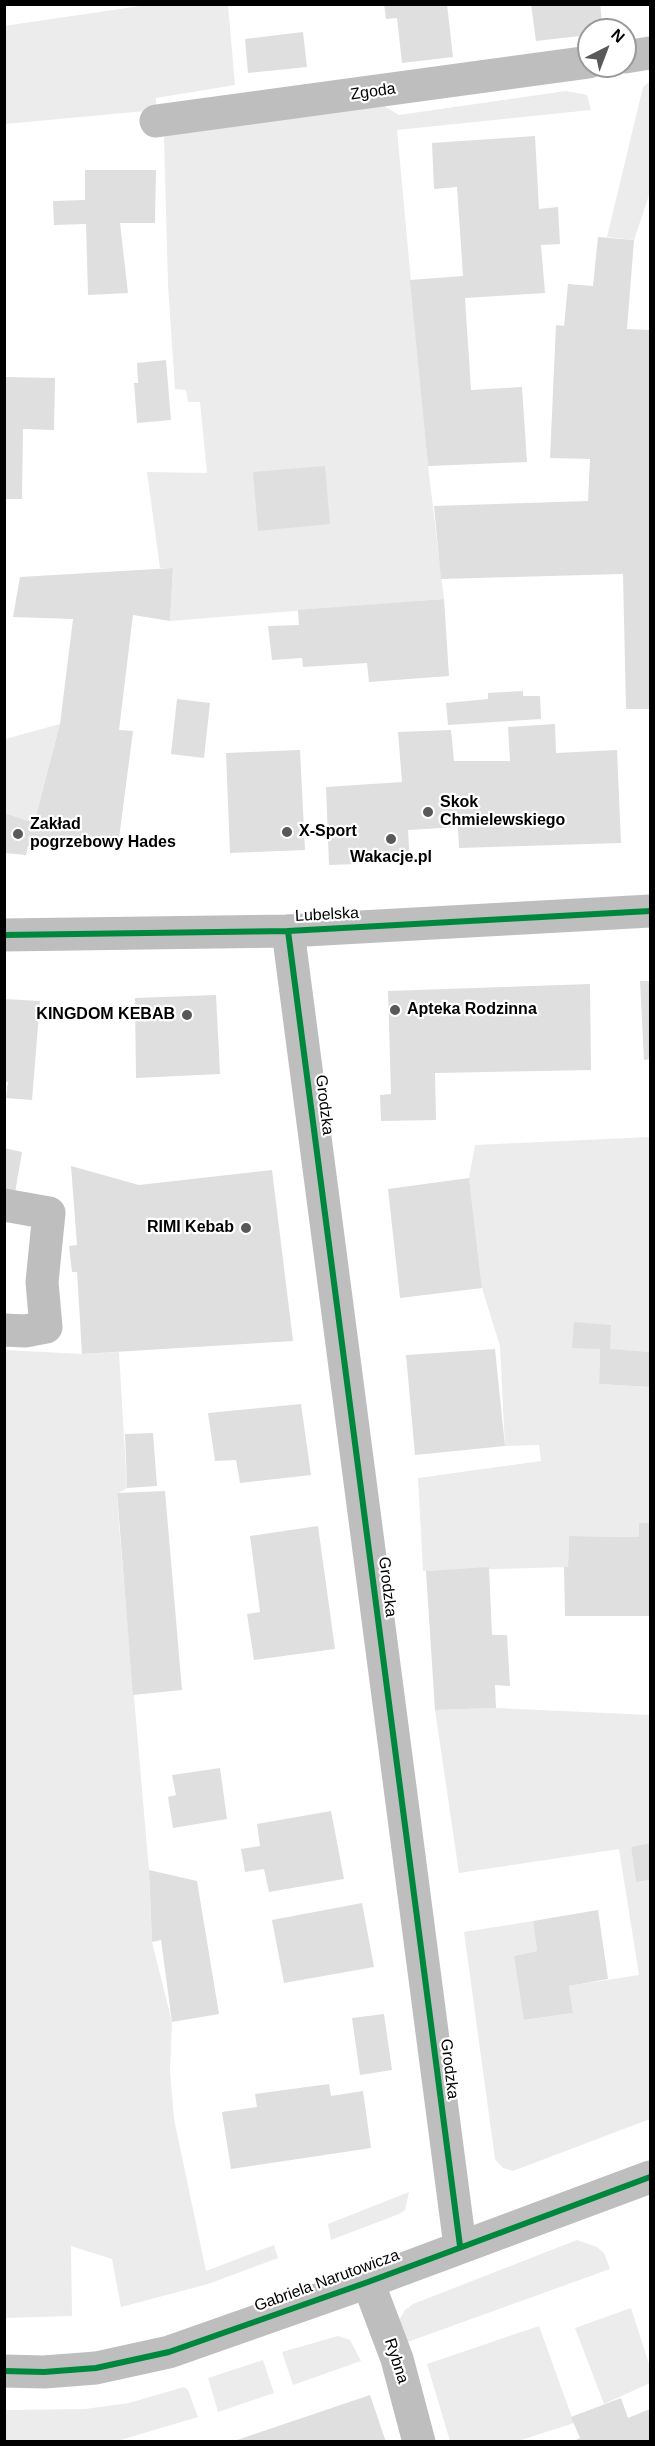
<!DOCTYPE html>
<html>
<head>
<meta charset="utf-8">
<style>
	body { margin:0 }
	#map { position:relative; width:655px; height:2446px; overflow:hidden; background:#fff; font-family:Helvetica,sans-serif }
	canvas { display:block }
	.frame { position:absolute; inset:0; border:6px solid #000; pointer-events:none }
	.north { position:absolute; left:577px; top:18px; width:60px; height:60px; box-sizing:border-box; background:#fff; border:2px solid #999; border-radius:50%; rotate:42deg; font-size:16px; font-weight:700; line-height:24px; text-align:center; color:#000 }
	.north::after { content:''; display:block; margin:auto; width:21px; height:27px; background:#595959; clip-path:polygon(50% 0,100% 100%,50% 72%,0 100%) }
</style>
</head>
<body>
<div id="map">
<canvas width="655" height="2446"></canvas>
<div class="frame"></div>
<div class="north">N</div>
</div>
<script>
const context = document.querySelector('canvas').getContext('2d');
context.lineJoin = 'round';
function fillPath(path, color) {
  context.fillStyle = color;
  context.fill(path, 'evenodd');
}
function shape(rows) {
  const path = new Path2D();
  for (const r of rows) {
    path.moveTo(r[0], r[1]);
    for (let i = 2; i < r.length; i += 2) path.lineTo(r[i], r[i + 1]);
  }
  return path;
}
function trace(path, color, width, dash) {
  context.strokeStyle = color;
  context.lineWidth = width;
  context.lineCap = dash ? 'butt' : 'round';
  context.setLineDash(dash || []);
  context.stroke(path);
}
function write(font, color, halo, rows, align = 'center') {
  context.font = font + ' Helvetica,sans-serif';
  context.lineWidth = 4.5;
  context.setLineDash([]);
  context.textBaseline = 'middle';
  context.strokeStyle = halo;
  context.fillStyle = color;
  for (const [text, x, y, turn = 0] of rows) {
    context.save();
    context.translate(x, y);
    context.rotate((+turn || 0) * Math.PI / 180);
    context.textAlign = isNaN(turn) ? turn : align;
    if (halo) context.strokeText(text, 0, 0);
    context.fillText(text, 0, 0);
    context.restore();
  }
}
const green = shape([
	[147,5,228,5,235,85,156,98,156,110,5,124,4,26],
	[650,81,650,192,634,240,607,237,643,87],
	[566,91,587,95,591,110,397,130,428,466,444,599,170,621,173,568,160,568,147,472,207,473,200,402,188,402,186,390,175,389,168,285,164,138,165,135,384,106,399,115],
	[60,724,34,823,5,813,5,739],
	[650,1137,650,1352,600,1349,599,1384,650,1387,650,1523,639,1523,639,1537,569,1536,568,1567,423,1571,418,1478,541,1461,539,1445,505,1446,500,1346,482,1288,469,1178,475,1145],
	[5,1350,82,1354,119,1352,127,1488,117,1494,119,1525,149,1870,152,1942,172,2022,170,2071,174,2119,206,2271,274,2245,278,2258,208,2284,121,2307,112,2259,71,2246,72,2316,5,2318],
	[496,1708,650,1715,650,1843,631,1847,636,1882,650,1880,650,2119,513,2171,503,2168,495,2159,464,1932,533,1921,537,1951,514,1956,525,2020,573,2013,569,1986,639,1975,619,1849,459,1873,435,1710],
	[409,2192,405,2210,399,2214,331,2240,328,2224],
	[577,2240,597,2247,604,2253,610,2269,402,2344,399,2320,405,2310,413,2304],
	[631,2308,650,2367,650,2383,604,2404,575,2328],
	[539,2326,574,2423,518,2441,450,2441,427,2364],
	[338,2336,350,2340,361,2361,293,2385,282,2352],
	[263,2360,274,2393,218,2412,208,2378],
	[184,2387,188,2390,198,2417,117,2441,5,2441,5,2410,85,2409,129,2403]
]);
const building = shape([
	[384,4,447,4,453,57,402,63,397,18,386,19],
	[531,4,600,4,603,30,589,30,589,35,536,41],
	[303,32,307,67,248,73,245,39],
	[535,136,539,209,558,207,560,244,541,245,545,293,465,298,471,390,522,387,527,462,428,466,410,280,463,276,457,187,434,189,432,143],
	[85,170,156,170,155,223,120,223,128,293,88,295,86,224,54,225,53,201,85,200],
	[598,237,634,240,627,329,650,330,650,709,626,709,623,574,441,579,434,506,588,501,590,459,550,458,556,325,564,326,568,284,593,286],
	[166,360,171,420,137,423,134,383,138,383,137,363],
	[4,377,55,378,54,430,23,429,22,499,4,499],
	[325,466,330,524,258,531,253,472],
	[173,568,170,621,133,615,119,730,133,731,118,846,28,846,26,855,5,853,5,813,34,823,60,724,73,619,13,617,20,577],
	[444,599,449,676,369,682,367,663,303,667,302,658,272,660,268,626,299,625,298,610],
	[523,691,523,696,540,696,541,719,448,725,446,703,488,699,488,693],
	[177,699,210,703,204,758,171,754],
	[555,724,556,753,617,750,621,843,459,848,458,827,408,830,410,862,329,865,326,787,402,782,398,732,451,730,454,761,510,761,508,727],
	[300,750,305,850,230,853,226,753],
	[640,981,650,981,650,1059,644,1060],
	[590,984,591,1070,435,1073,436,1120,381,1121,380,1095,391,1094,388,991],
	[216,995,220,1074,136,1078,135,998],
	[4,999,40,1001,32,1100,6,1098,8,1082,4,1082],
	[4,1148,22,1152,13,1205,4,1203],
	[71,1166,139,1185,272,1170,293,1341,82,1354,77,1272,72,1272,69,1246,77,1245],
	[469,1178,482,1288,400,1298,388,1189],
	[574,1322,611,1325,610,1349,650,1352,650,1387,599,1384,600,1349,572,1348],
	[495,1349,505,1446,415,1455,406,1355],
	[301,1404,311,1475,240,1483,236,1460,215,1461,208,1413],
	[153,1433,157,1486,127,1488,125,1434],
	[165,1491,182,1690,133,1695,117,1493],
	[639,1523,650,1523,650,1616,565,1616,564,1567,568,1567,569,1536,639,1537],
	[318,1526,335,1649,254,1660,247,1614,260,1612,250,1536],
	[489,1567,492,1635,507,1635,510,1686,495,1685,496,1708,435,1710,426,1571],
	[220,1768,227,1819,173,1828,168,1797,176,1795,172,1775],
	[331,1811,344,1879,269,1892,264,1869,245,1872,241,1849,260,1846,257,1824],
	[650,1843,650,1880,636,1882,631,1847],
	[149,1870,197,1881,219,2014,172,2022,161,1940,152,1942],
	[362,1903,374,1967,284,1983,272,1920],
	[598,1910,608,1979,569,1986,573,2013,524,2020,514,1956,537,1951,533,1921],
	[384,2014,392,2070,360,2075,352,2018],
	[329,2084,331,2096,363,2091,371,2148,231,2169,222,2112,257,2107,255,2094],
	[370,2395,386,2442,234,2442,234,2441],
	[621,2398,628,2418,650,2409,650,2442,572,2442,580,2438,571,2417]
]);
const minor = shape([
	[625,57,650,53],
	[156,121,589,62],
	[288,931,460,2246],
	[4,1205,49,1213,42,1282,46,1327,25,1331,4,1330],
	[368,2282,397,2359,419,2442]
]);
const tertiary = shape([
	[4,935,288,931,650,911],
	[4,2371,44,2372,96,2368,169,2352,368,2282,650,2177]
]);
const cycleway = shape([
	[288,931,460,2246],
	[4,935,288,931,650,911],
	[4,2371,44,2372,96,2368,169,2352,368,2282,650,2177]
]);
const markers = [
	[428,812,6,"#595959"],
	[287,832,6,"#595959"],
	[18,834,6,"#595959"],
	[391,839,6,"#595959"],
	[395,1010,6,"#595959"],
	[187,1015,6,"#595959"],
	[246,1228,6,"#595959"]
];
const streetNames = [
	["Zgoda",373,92,-8],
	["Lubelska",327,915,-3],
	["Grodzka",324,1105,83],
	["Grodzka",387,1587,83],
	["Grodzka",449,2069,83],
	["Gabriela Narutowicza",327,2281,-20],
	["Rybna",396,2361,72]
];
const poiNames = [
	["Skok",440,803],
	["Chmielewskiego",440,821],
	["Zakład",30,825],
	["pogrzebowy Hades",30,843],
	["X-Sport",299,832],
	["Wakacje.pl",391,858,"center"],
	["Apteka Rodzinna",407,1010],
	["KINGDOM KEBAB",175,1015,"right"],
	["RIMI Kebab",234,1228,"right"]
];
fillPath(green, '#ececec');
fillPath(building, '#dfdfdf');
trace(minor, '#bebebe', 33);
trace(tertiary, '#bebebe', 33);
trace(cycleway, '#00873e', 6);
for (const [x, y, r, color] of markers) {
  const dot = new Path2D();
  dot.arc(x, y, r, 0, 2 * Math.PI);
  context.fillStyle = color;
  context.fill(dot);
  trace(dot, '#fff', 2);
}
write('16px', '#000', '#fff', streetNames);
write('bold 16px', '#000', '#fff', poiNames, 'left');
</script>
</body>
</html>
